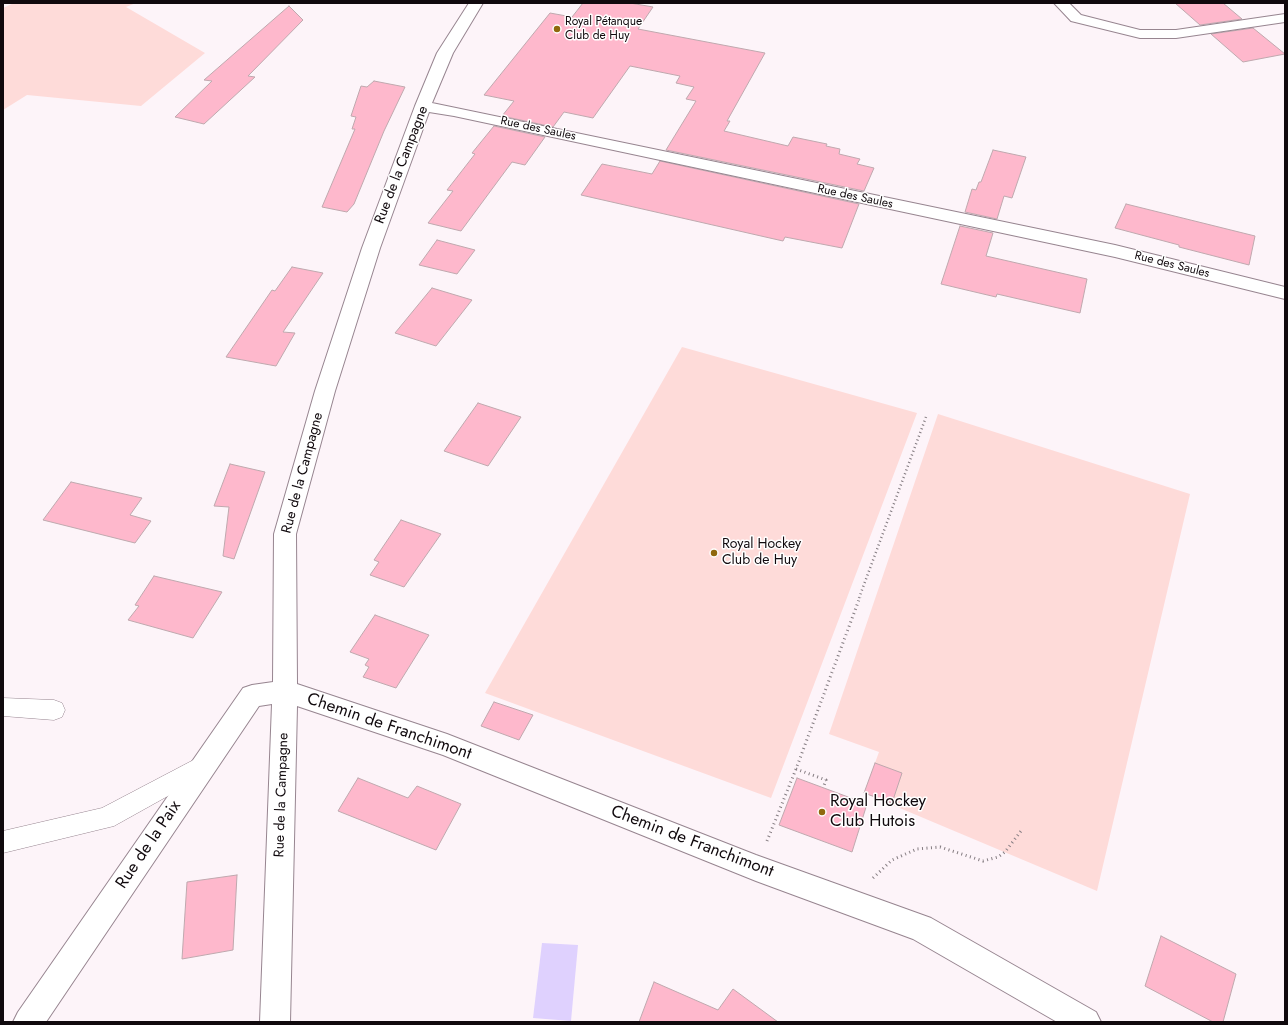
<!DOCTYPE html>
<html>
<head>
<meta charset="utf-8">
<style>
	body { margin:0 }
	#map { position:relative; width:1288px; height:1025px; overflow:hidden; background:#fdf4f9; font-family:Jost,sans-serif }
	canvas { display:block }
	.frame { position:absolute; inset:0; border:4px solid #10090d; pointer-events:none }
</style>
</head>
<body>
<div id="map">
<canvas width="1288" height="1025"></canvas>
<div class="frame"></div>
</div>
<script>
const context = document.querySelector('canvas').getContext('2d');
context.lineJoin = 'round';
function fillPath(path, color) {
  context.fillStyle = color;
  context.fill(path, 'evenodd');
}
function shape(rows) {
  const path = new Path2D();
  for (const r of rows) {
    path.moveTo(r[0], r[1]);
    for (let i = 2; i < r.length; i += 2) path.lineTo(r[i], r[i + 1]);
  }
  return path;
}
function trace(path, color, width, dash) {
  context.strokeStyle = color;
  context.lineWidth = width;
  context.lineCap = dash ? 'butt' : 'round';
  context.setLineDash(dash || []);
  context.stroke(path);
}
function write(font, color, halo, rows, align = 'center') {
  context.font = font + ' Jost,sans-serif';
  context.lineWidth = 3;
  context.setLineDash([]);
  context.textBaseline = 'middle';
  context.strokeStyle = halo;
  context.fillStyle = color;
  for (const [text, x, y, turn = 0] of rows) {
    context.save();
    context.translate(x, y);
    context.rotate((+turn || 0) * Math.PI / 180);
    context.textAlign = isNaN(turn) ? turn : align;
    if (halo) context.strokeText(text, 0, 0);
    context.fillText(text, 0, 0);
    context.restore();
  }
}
const green = shape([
	[14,3,136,3,126,7,205,53,141,106,27,95,3,110,3,8],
	[682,347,917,413,771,798,485,693],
	[938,414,1190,494,1097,891,864,793,879,752,829,734]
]);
const water = shape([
	[542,943,578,945,571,1021,533,1018]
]);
const building = shape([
	[583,3,630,3,653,7,638,29,765,53,727,121,730,121,724,131,788,146,793,137,827,144,826,146,840,149,839,154,860,159,857,164,874,168,864,191,666,150,696,101,686,99,694,87,676,83,680,76,630,66,593,118,564,112,553,127,502,116,514,101,484,95,550,13,572,17,583,3],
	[1175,3,1223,3,1242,19,1200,25,1175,3],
	[289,6,303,20,248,76,255,77,204,124,175,117,212,81,204,80,289,6],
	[1253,28,1285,54,1243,62,1211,34,1253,28],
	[374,81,405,87,384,131,354,204,347,212,322,207,355,129,352,129,356,117,351,116,361,86,367,87,374,81],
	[494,126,545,137,525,165,512,162,461,231,428,223,453,191,447,190,475,154,472,153,494,126],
	[993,150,1026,157,1012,198,1004,196,997,219,965,212,972,189,976,190,979,182,981,182,993,150],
	[660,161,859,204,842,248,785,237,783,241,581,195,602,164,652,174,660,161],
	[1126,204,1255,236,1249,265,1179,247,1179,245,1115,228,1126,204],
	[960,226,993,233,986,256,1087,279,1080,313,997,294,996,297,941,284,960,226],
	[437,240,475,250,457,274,419,265,437,240],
	[292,267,323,273,283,332,295,333,276,366,226,357,272,290,275,291,292,267],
	[432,288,472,300,436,346,395,333,432,288],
	[478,403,521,417,488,466,444,451,478,403],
	[230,464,265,472,234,559,223,556,229,507,214,506,230,464],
	[71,482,142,498,130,515,151,521,135,543,43,520,71,482],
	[401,520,441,534,404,587,370,575,379,562,374,560,401,520],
	[154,576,222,592,193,638,128,620,139,606,135,605,154,576],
	[375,615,429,635,396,688,363,677,369,667,365,665,369,659,350,652,375,615],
	[494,702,533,715,519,740,481,726,494,702],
	[875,763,902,773,892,803,864,793,875,763],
	[358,778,408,798,417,786,461,804,436,850,338,811,358,778],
	[797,778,867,804,852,852,779,825,797,778],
	[237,875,233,950,182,959,187,882,237,875],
	[1161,936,1236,974,1223,1022,1213,1022,1145,986,1161,936],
	[654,982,718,1010,733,989,778,1022,639,1022,654,982]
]);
const pathFar1 = shape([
	[859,598,926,417]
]);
const path = shape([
	[796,769,826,780,823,788],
	[767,841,796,769,860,597],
	[873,878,892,860,917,849,940,847,983,861,998,857,1005,852,1021,831]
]);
const service = shape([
	[3,698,54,700,62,703,65,710,62,717,54,720,3,716,3,698],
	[203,755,211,758,214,765,211,772,114,826,3,853,3,831,102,808,203,755]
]);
const minor = shape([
	[469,3,483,3,453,53,432,103,1115,245,1285,287,1285,299,1115,257,454,116,429,112,380,248,335,391,296,534,297,684,447,734,756,855,931,918,1096,1012,1101,1022,1057,1022,913,939,756,881,443,755,297,706,290,1022,260,1022,272,704,259,706,46,1022,13,1022,18,1012,243,688,252,685,273,682,274,534,315,391,362,248,415,106,437,53,469,3],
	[1054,3,1069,3,1081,15,1140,30,1176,30,1285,14,1285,22,1176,38,1140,38,1071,21,1054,3]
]);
const markers = [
	[557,29,4,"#8f680d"],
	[714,553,4,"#8f680d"],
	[822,812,4,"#8f680d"]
];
const farPoinames = [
	["Royal Pétanque",565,22],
	["Club de Huy",565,36]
];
const farStreetnames = [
	["Rue des Saules",538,129,12],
	["Rue des Saules",855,197,12],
	["Rue des Saules",1172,265,14]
];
const streetNames = [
	["Rue de la Campagne",402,165,-69],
	["Rue de la Campagne",303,473,-75],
	["Rue de la Campagne",282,795,-88]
];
const poiNames = [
	["Royal Hockey",722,545],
	["Club de Huy",722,561]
];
const nearStreetnames = [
	["Chemin de Franchimont",389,727,19],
	["Chemin de Franchimont",692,842,21],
	["Rue de la Paix",149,845,-56]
];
const nearPoinames = [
	["Royal Hockey",830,802],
	["Club Hutois",830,822]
];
fillPath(green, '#fedbd9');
fillPath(water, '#dfd1fe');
fillPath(building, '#feb8cc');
trace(building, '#bfa8ae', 1);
trace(service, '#978590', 1);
trace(minor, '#978590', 2);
trace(pathFar1, '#857d82', 2.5, [1, 3]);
trace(path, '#857d82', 3, [1, 3.5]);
fillPath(service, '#fff');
fillPath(minor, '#fff');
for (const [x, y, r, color] of markers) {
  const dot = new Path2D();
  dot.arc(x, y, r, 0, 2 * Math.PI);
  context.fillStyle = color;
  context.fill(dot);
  trace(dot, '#fff', 1.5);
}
write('12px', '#10090d', '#fff', farPoinames, 'left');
write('12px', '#10090d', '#fff', farStreetnames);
write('14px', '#10090d', '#fff', streetNames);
write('14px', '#10090d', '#fff', poiNames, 'left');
write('17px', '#10090d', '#fff', nearStreetnames);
write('17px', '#10090d', '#fff', nearPoinames, 'left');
</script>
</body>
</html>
